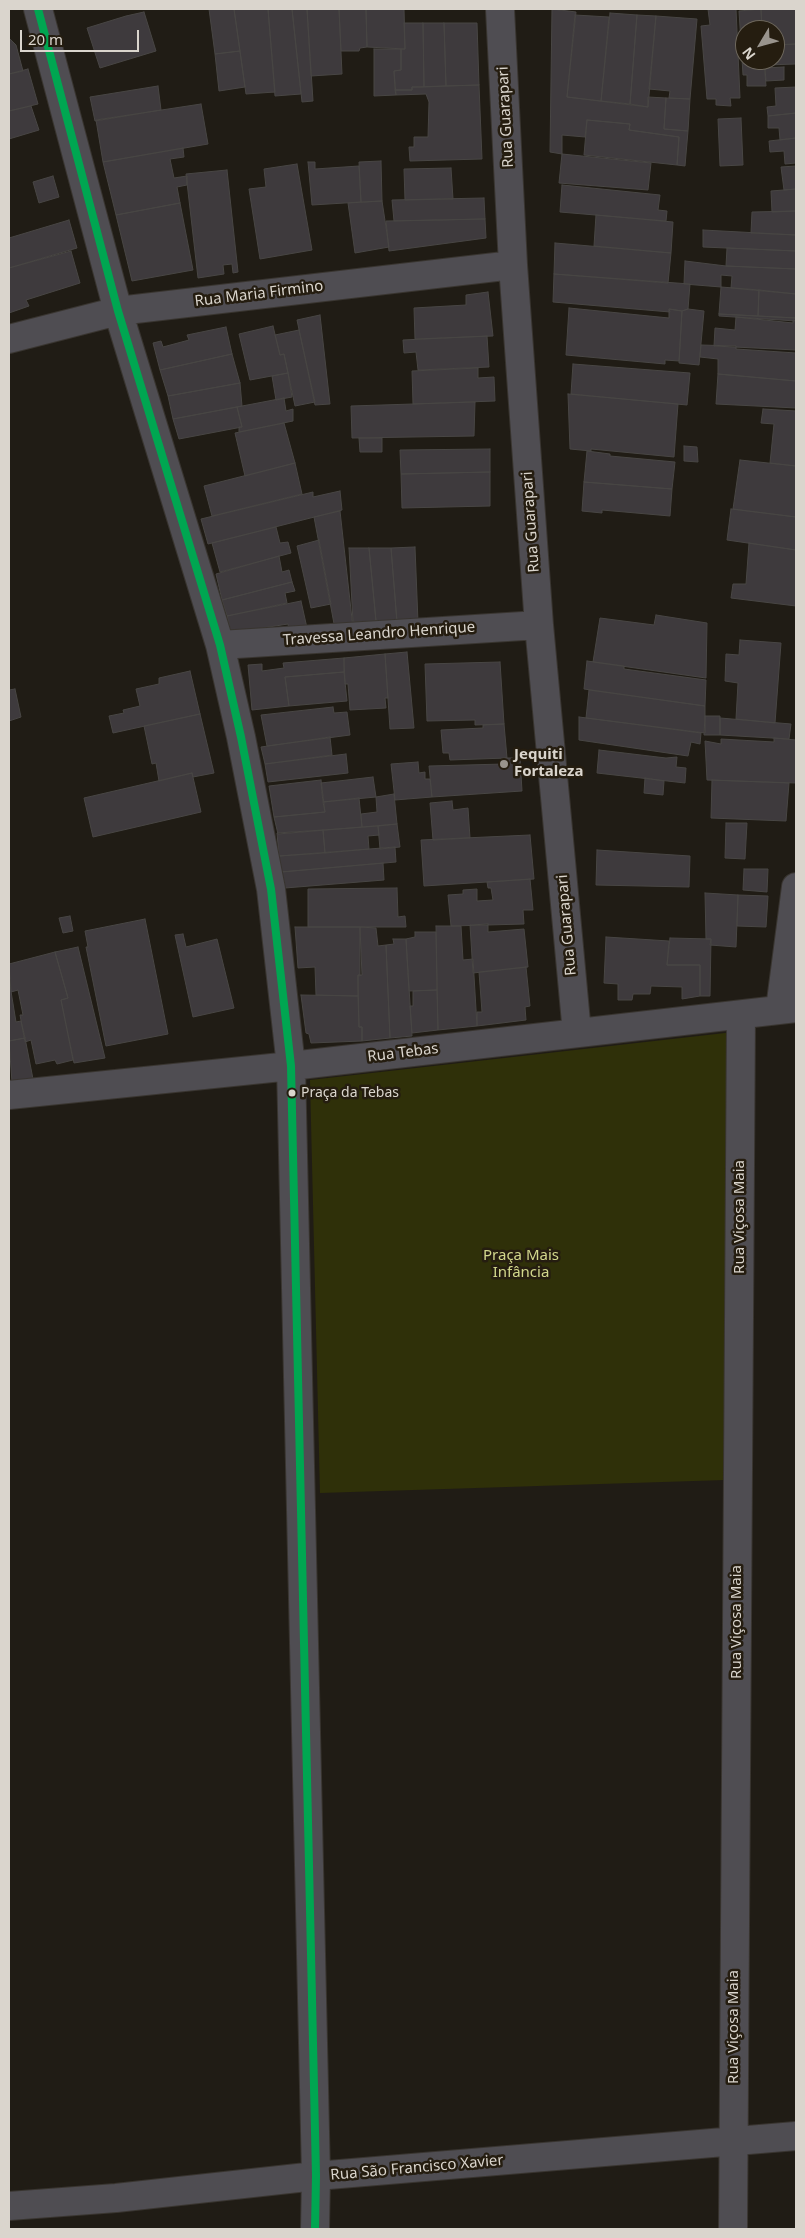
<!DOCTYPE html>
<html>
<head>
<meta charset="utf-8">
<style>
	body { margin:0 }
	#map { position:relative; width:805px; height:2238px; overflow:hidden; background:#201c15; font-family:"Noto Sans",sans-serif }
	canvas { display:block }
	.frame { position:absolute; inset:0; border:10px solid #dad5cd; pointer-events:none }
	.north { position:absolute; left:735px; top:20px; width:50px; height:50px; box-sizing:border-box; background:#251d10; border:1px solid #6d675c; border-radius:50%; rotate:233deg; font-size:14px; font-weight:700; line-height:20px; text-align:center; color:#dad5cd }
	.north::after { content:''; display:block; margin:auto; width:18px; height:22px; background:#99948d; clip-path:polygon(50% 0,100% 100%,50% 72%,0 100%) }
	.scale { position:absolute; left:20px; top:30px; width:119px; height:22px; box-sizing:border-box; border:2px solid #dad5cd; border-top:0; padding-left:6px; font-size:15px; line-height:18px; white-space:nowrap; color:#dad5cd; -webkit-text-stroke:4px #251d10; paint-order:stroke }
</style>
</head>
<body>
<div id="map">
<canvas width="805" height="2238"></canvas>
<div class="frame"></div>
<div class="north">N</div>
<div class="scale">20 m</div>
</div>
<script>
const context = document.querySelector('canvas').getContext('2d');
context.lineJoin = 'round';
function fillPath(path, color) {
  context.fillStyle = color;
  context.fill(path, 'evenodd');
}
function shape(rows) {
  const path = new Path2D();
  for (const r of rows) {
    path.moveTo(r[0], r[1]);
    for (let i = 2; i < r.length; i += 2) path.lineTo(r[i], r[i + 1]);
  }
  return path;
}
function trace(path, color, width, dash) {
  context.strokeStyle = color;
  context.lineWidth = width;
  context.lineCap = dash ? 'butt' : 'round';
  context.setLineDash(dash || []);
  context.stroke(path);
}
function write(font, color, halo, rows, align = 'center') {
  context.font = font + ' "Noto Sans",sans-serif';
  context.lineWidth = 5;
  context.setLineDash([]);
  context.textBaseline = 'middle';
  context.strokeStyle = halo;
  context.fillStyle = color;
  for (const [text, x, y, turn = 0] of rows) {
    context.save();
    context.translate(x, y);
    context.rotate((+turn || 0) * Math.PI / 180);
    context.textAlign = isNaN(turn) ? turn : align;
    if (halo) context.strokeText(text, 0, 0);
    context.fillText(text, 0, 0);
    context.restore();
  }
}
const green = shape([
	[734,1032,725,1480,320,1493,310,1080]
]);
const building = shape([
	[209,9,234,9,240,51,215,54,209,9],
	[234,9,268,9,275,92,246,94,234,9],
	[268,9,292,9,301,94,275,96,268,9],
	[292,9,307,9,313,101,302,102,292,9],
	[307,9,339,9,342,74,311,76,307,9],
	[339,9,366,9,367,47,360,48,359,51,341,51,339,9],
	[366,9,404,9,405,49,367,47,366,9],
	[552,9,576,12,567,97,648,107,648,97,666,98,664,129,688,131,685,166,677,165,679,137,629,130,630,124,587,120,585,137,562,135,562,154,550,152,552,9],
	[708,9,736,9,740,98,730,98,731,106,716,105,716,99,707,99,701,26,710,25,708,9],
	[761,9,796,9,796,44,775,45,775,30,762,30,761,9],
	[761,9,762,30,745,30,745,60,764,60,766,86,747,86,747,75,743,75,739,11,761,9],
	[144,12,156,51,100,68,87,28,126,16,144,12],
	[610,13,637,15,630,104,601,101,610,13],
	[575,15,609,17,601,101,567,97,575,15],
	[637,15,656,16,648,107,630,104,637,15],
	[656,16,697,19,690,99,669,98,670,91,649,89,656,16],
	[404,23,423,23,424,87,412,87,412,90,395,90,394,71,401,70,401,49,405,49,404,23],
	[423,23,444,23,446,86,424,87,423,23],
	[444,23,477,23,479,85,446,86,444,23],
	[9,38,16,45,23,71,9,74,9,38],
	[796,44,796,64,765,65,764,60,775,60,775,45,796,44],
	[374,49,401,49,401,70,394,71,396,95,374,96,374,49],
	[240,51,245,87,219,91,215,54,240,51],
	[784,67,784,80,766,81,765,68,784,67],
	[28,69,38,104,9,111,9,74,28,69],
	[479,85,482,159,410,161,409,147,414,147,414,137,428,137,429,102,426,94,396,95,395,90,412,90,412,87,479,85],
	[158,86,161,110,95,121,90,97,158,86],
	[796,87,796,113,768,116,767,107,776,106,775,88,796,87],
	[666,98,690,99,688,131,664,129,666,98],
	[201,104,208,144,103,162,96,120,201,104],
	[31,106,39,130,9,139,9,111,31,106],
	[796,113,796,138,780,140,779,128,768,128,768,116,796,113],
	[741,118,743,165,720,166,718,119,741,118],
	[587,120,630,124,629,130,679,137,677,165,584,155,587,120],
	[796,138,796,163,785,164,784,151,770,152,769,141,796,138],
	[183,148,184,157,170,159,174,178,187,176,187,185,177,187,180,203,116,215,103,162,183,148],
	[562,154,651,163,648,190,559,183,562,154],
	[381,161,382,201,361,202,359,162,381,161],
	[308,162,315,162,315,169,359,166,361,202,312,205,308,162],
	[297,164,312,250,260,259,249,189,266,187,264,169,297,164],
	[796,166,796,189,784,190,781,167,796,166],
	[451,168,453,199,405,200,404,169,451,168],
	[227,170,238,272,233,273,232,264,223,265,224,274,198,278,186,174,227,170],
	[53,176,59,197,39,203,33,182,53,176],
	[562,185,660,195,658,210,667,211,666,221,560,212,562,185],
	[796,189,796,211,772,212,771,191,796,189],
	[484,198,485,219,394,221,392,200,484,198],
	[382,201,389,247,355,253,348,203,382,201],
	[180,203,193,270,132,281,116,215,180,203],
	[796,211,796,235,751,233,752,212,796,211],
	[596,215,673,222,671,253,594,246,596,215],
	[485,219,486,238,389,251,386,221,485,219],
	[69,220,77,248,9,268,9,238,69,220],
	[703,230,796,235,796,251,703,247,703,230],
	[555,243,671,253,668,283,554,274,555,243],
	[727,248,796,251,796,269,726,266,727,248],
	[71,251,80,283,26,300,29,306,9,313,9,268,71,251],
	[685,261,726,266,796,269,796,294,731,288,732,276,721,275,721,287,684,284,685,261],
	[554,274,690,284,688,309,682,311,669,309,670,312,553,302,554,274],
	[721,287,759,290,758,316,719,314,721,287],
	[759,290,796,294,796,318,758,316,759,290],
	[488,292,493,336,415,339,414,308,466,305,466,295,488,292],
	[569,308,669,318,669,309,682,311,679,361,665,360,665,364,566,355,569,308],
	[688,309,704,311,699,365,679,363,682,311,688,309],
	[719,314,796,318,796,321,719,316,719,314],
	[320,315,330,404,315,405,297,320,320,315],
	[736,317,793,323,793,320,796,321,796,350,714,346,715,328,735,330,736,317],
	[273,326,280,355,284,354,288,373,250,380,239,334,273,326],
	[226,327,232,354,160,370,153,343,161,341,163,347,189,340,187,335,226,327],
	[299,330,315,402,295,406,284,354,280,355,275,335,299,330],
	[487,336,489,367,418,370,416,352,404,353,403,340,487,336],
	[701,345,736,346,736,349,796,353,796,381,718,374,718,359,700,357,701,345],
	[232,354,240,383,168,396,160,370,232,354],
	[573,364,690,373,687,405,571,394,573,364],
	[478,368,478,378,494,377,495,401,413,404,412,371,478,368],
	[288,373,292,397,276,400,272,376,288,373],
	[718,374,796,381,796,408,716,404,718,374],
	[240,383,242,406,173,419,168,396,240,383],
	[568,394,678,404,674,457,591,449,591,451,570,449,568,394],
	[284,398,286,411,293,409,293,421,239,432,239,427,242,427,237,407,284,398],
	[475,402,474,436,352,438,351,406,475,402],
	[237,407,242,427,179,439,173,419,237,407],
	[763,409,796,411,796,466,770,463,774,424,761,423,763,409],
	[284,423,295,463,245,476,235,433,284,423],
	[359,438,382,438,382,452,360,452,359,438],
	[684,446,697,447,698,462,684,461,684,446],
	[490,449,490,472,401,474,400,450,490,449],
	[587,451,610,454,610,456,675,462,672,489,584,482,587,451],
	[740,460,796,466,796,517,733,509,740,460],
	[295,463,302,494,212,516,204,486,295,463],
	[490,472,490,506,402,508,401,474,490,472],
	[584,482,672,489,670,516,602,510,602,513,582,511,584,482],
	[340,491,342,510,208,544,201,519,313,492,313,497,340,491],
	[731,509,796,517,796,550,727,540,731,509],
	[340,511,353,628,335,629,314,517,340,511],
	[276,527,280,543,288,542,291,553,220,572,212,543,276,527],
	[319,540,331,604,311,608,297,546,319,540],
	[749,543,796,550,796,606,731,598,733,584,746,584,749,543],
	[415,547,418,622,397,622,391,548,415,547],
	[349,548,369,548,376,621,353,622,349,548],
	[369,548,391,548,397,622,376,621,369,548],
	[279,556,282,572,289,570,292,582,222,600,216,574,279,556],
	[292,582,295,591,285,593,287,603,227,616,222,600,292,582],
	[301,601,307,628,289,630,288,624,231,633,227,616,301,601],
	[656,615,707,623,706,678,593,662,600,618,654,625,656,615],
	[740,640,781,643,775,723,736,719,738,683,725,681,726,654,739,655,740,640],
	[407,652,414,728,390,729,385,654,407,652],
	[385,654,388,698,385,698,386,708,350,710,348,684,345,684,344,658,385,654],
	[344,658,344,672,285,677,289,706,252,710,248,665,262,664,262,671,284,668,283,663,344,658],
	[587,661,624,666,624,669,706,680,705,706,584,689,587,661],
	[500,662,504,724,475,725,475,720,427,721,425,664,500,662],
	[190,671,200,714,113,733,109,716,124,713,123,710,140,706,136,689,159,684,159,678,190,671],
	[344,672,347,701,289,706,285,677,344,672],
	[15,689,21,717,9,721,9,690,15,689],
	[589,690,705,706,705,733,586,718,589,690],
	[333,707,334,713,347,712,350,735,267,746,261,715,333,707],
	[200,714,214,773,193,777,192,773,159,781,156,763,152,764,144,726,200,714],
	[705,716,720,716,720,735,704,735,705,716],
	[579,717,701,733,700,744,691,742,688,756,579,740,579,717],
	[720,718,791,724,789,739,720,735,720,718],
	[504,724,507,758,450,760,449,753,443,753,441,730,483,728,483,725,504,724],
	[330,737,332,755,265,764,261,747,330,737],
	[774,738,796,740,796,783,707,780,705,741,721,744,721,739,774,742,774,738],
	[599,750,666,758,677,757,676,767,686,768,685,783,597,773,599,750],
	[346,754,348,773,268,782,265,764,346,754],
	[505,758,520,758,522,791,432,797,429,766,504,764,505,758],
	[418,762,419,773,425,772,425,779,430,779,432,797,395,800,391,764,418,762],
	[192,773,201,812,93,837,84,798,192,773],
	[373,777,376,797,323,802,321,783,373,777],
	[645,778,664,781,663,795,644,793,645,778],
	[321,780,325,812,274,817,269,786,321,780],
	[712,780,789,783,786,821,711,818,712,780],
	[394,794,397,824,362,827,361,814,377,812,376,797,394,794],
	[359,798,362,827,278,834,274,817,325,812,323,802,359,798],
	[452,801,453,810,468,808,470,838,433,840,430,803,452,801],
	[726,823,747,823,745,859,725,858,726,823],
	[397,824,400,847,380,849,378,826,397,824],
	[378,826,379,835,368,836,369,849,325,853,323,830,378,826],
	[323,830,325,853,279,856,277,833,323,830],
	[530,835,534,879,424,886,421,840,530,835],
	[395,847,396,862,281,872,279,856,395,847],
	[597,850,690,856,689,887,596,885,597,850],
	[383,863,384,880,285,888,281,872,383,863],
	[744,869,768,869,767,892,743,890,744,869],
	[530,879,533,910,523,910,524,924,451,926,448,895,463,894,463,890,477,889,477,901,493,900,491,888,488,888,487,882,530,879],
	[397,888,398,917,405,916,406,927,308,927,308,889,397,888],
	[705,893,738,895,736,947,710,945,711,939,706,939,705,893],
	[738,895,768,896,766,927,737,926,738,895],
	[70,916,73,931,63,933,59,918,70,916],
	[145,919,168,1034,106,1046,86,947,88,947,85,931,145,919],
	[488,924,488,932,524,929,528,967,473,973,470,925,488,924],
	[436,926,461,926,463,960,473,959,477,1026,438,1030,436,926],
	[295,927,360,927,360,976,358,975,358,996,316,995,315,967,298,968,295,927],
	[360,927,376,928,378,946,386,945,390,1038,362,1041,362,1027,359,1027,358,975,362,975,360,927],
	[415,932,436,932,437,990,409,991,406,939,415,937,415,932],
	[183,934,186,947,217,939,234,1008,193,1017,175,935,183,934],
	[606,937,669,941,667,965,700,965,700,996,682,999,682,987,651,986,650,994,633,994,632,1000,618,1000,618,984,604,983,606,937],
	[670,938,711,939,710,996,700,996,700,965,667,965,670,938],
	[393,939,406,939,412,1036,390,1038,386,945,394,944,393,939],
	[78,947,105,1058,74,1063,61,1000,68,998,55,952,78,947],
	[55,952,68,998,61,1000,73,1060,57,1064,55,1060,36,1064,31,1040,25,1042,20,1015,23,1015,18,990,11,992,9,964,55,952],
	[526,967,530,1006,525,1007,526,1020,477,1026,477,1012,482,1012,479,972,526,967],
	[9,979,16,1022,21,1021,25,1038,9,1041,9,979],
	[437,990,438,1030,412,1033,410,1006,413,1006,413,991,437,990],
	[301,995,358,996,359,1027,362,1027,362,1041,311,1043,309,1034,306,1033,301,995],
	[25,1038,33,1079,12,1082,9,1041,25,1038]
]);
const street = shape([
	[38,9,118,311,220,645,241,737,271,889,291,1066,316,2176,315,2229],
	[500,9,513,265,539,625,577,1033],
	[9,339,118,311,513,265],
	[220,645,539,625],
	[780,1009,796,887],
	[9,1095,291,1066,796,1008],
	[9,2206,116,2198,316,2176,796,2136],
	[733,2229,741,1015]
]);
const bus1 = shape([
	[38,9,118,311,220,645,241,737,271,889,291,1066,316,2176,315,2229]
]);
const markers = [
	[504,764,5,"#99948d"],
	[292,1093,4.5,"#dad5cd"]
];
const busNames = [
	["Praça da Tebas",301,1093]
];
const streetNames = [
	["Rua Guarapari",506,117,-93],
	["Rua Maria Firmino",259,294,-7],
	["Rua Guarapari",531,522,-94],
	["Travessa Leandro Henrique",379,634,-4],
	["Rua Guarapari",567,925,-95],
	["Rua Tebas",403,1053,-7],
	["Rua Viçosa Maia",740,1217,-90],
	["Rua Viçosa Maia",737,1622,-90],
	["Rua Viçosa Maia",734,2027,-90],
	["Rua São Francisco Xavier",417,2168,-5]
];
const poiNames = [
	["Jequiti",514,755],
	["Fortaleza",514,772]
];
const parkNames = [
	["Praça Mais",521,1256],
	["Infância",521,1273]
];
fillPath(green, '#2f3009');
fillPath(building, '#3e3a3d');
trace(building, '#484644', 1);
trace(street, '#393530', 30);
trace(street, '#4f4d52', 28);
trace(bus1, '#00a651', 8);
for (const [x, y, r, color] of markers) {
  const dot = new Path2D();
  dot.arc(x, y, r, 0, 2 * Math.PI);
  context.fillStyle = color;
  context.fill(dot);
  trace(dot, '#251d10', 2);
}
write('14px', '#dad5cd', '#251d10', busNames, 'left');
write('15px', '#dad5cd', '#251d10', streetNames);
write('bold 15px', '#dad5cd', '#251d10', poiNames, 'left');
write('15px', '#d2d78c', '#251d10', parkNames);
</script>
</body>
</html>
